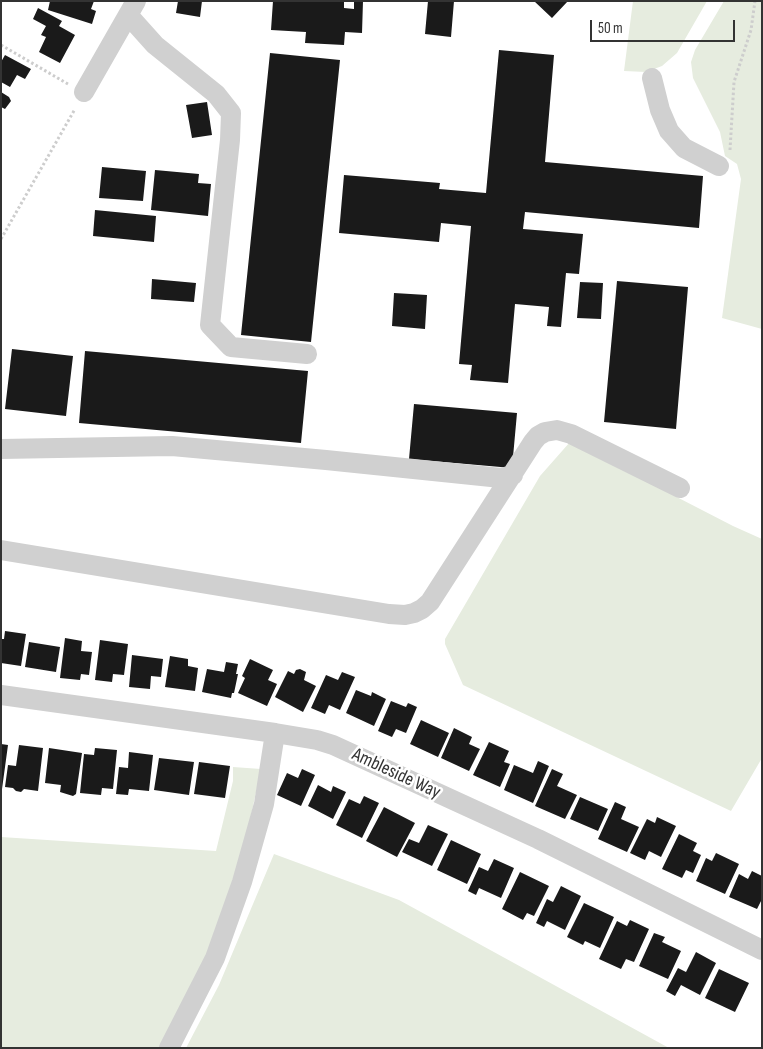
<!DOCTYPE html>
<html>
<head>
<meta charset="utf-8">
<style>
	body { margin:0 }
	#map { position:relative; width:763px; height:1049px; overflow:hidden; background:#fff; font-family:"Sofia Sans Condensed",sans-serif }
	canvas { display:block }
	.frame { position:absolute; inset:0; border:2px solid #333; pointer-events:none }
	.scale { position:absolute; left:590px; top:20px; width:145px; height:22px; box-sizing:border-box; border:2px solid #333; border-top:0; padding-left:6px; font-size:15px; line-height:18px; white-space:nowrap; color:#333; -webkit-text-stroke:4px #fff; paint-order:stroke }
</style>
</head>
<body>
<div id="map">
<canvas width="763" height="1049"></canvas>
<div class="frame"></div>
<div class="scale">50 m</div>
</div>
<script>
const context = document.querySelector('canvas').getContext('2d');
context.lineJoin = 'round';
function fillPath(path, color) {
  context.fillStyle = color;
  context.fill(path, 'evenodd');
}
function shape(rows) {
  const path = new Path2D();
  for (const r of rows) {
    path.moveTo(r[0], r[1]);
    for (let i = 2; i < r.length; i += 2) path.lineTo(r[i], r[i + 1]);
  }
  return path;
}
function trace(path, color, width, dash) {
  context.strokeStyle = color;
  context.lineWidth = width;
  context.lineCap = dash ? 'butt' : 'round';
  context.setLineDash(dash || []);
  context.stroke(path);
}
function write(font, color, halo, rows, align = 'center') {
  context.font = font + ' "Sofia Sans Condensed",sans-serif';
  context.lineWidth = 5;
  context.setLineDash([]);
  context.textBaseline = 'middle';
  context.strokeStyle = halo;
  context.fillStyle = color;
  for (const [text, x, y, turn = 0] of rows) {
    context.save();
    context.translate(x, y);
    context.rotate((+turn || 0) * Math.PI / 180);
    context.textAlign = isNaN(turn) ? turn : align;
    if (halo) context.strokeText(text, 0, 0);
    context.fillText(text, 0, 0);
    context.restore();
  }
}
const green = shape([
	[633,1,707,1,677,53,662,66,646,72,624,71],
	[724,1,762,1,762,329,722,318,741,179,737,164,725,156,720,132,693,78,691,62,695,50],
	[570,442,733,526,762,539,762,758,731,811,463,685,445,644,445,639,540,476],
	[233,767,261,769,247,834,221,925,161,1048,1,1048,1,837,216,851,233,781],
	[274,854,399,900,669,1048,186,1048,219,985]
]);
const building = shape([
	[50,1,94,1,91,9,96,11,92,24,48,10],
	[178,1,202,1,200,17,176,13],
	[273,1,344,1,344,8,354,9,354,1,363,1,362,33,345,32,344,45,305,43,306,32,271,30],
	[428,1,454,1,451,37,425,34],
	[534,1,568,1,552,18],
	[38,8,62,21,59,26,75,35,60,63,39,52,46,37,41,35,46,26,33,19],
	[499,50,554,55,545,162,703,176,699,228,525,212,523,229,583,234,579,274,566,273,561,327,547,326,549,307,515,304,508,383,470,380,472,365,459,364,471,226,441,223,439,242,339,233,344,175,440,183,439,189,486,193],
	[270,53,340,60,311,342,241,335],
	[5,55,31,69,25,79,17,75,10,87,1,82,1,62],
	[1,92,9,97,11,101,5,109,1,107],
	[207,102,212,135,192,138,186,105],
	[102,167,146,171,143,201,99,198],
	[155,170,199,174,198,183,211,184,208,216,151,210],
	[95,210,156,216,154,242,93,236],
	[152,279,196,283,194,302,151,299],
	[617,281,688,287,676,429,604,422],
	[580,282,603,283,601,319,577,318],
	[394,293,427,295,425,329,392,326],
	[12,349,73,356,66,416,5,409],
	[85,351,308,371,301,443,79,423],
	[414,404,517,413,512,468,409,459],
	[5,631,26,634,21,666,1,663,1,639,4,639],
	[65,638,82,641,81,651,92,652,89,675,81,674,80,680,60,678],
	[100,640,128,644,124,675,113,674,112,682,95,680],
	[29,642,60,647,56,672,25,667],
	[132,655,163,659,161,677,151,676,150,689,129,687],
	[170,656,188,659,188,666,198,668,195,691,165,687],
	[250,659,273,670,268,680,277,684,267,706,238,693,245,678,242,676],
	[226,662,238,664,236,674,238,674,234,693,232,693,231,698,202,692,207,669,224,672],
	[300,669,306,672,304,680,316,686,303,712,275,697,288,671,294,674,296,670],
	[342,672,355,677,340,710,329,705,325,714,311,708,326,675,338,680],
	[356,690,371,696,372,692,386,699,374,726,346,713],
	[391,701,406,707,408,703,417,707,406,733,396,729,392,737,378,731],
	[421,720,449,733,438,757,410,744],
	[454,728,472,737,469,744,480,749,469,771,441,758],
	[489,742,509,751,504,762,510,764,500,787,473,775],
	[1,744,8,745,2,789,1,789],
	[19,745,43,748,38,791,24,789,21,792,16,791,13,788,5,787,8,765,16,766],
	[49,748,82,753,76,794,73,796,60,792,61,785,45,783],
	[95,748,117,750,113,789,102,788,101,795,80,793,84,754,94,755],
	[129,752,153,755,149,791,129,789,128,795,116,794,119,767,128,768],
	[159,758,194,762,189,795,154,790],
	[538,761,549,766,533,803,504,790,514,765,533,773],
	[199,762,230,766,225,798,194,794],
	[302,769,315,775,301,806,277,795,287,773,298,778],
	[552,769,563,774,557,786,577,795,565,819,535,806],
	[318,785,331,792,333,786,346,792,333,819,308,806],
	[364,796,379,803,362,838,336,825,349,799,360,804],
	[580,797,608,809,598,831,570,819],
	[615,802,626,807,621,819,639,827,627,852,598,839],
	[384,807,415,823,397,857,366,841],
	[657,817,676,826,661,857,649,851,645,860,630,853,647,819,655,823],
	[428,825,448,834,432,866,402,852,409,839,419,843],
	[679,834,697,843,693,851,701,855,693,873,686,870,682,878,662,869],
	[451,840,481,854,467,884,437,870],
	[716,853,739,864,725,894,696,881,706,858,712,861],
	[494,859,514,868,501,898,479,888,476,895,468,891,479,867,488,871],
	[752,871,762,876,762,899,757,909,729,897,739,874,748,879],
	[520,872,549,886,534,916,527,913,523,920,502,909],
	[561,886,581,896,565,930,547,921,544,927,536,923,547,899,553,902],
	[584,903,614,917,600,948,585,941,583,945,567,937],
	[630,920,649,929,634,962,626,959,621,969,599,959,617,921,627,926],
	[654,933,665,937,662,942,681,951,668,979,639,966],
	[696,952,716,963,700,995,681,985,675,996,666,991,678,968,686,972],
	[719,969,749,983,735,1012,705,998]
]);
const path = shape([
	[1,45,68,84],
	[730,150,734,82,751,30,755,1],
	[1,239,75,109]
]);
const minor = shape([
	[129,16,155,45,216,94,231,113,230,140,210,325,231,347,307,354],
	[652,78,660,110,669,131,684,148,719,166],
	[84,92,136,1],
	[1,449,172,446,326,460,501,478,513,475],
	[1,550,389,614,405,615,414,613,422,609,430,602,533,442,538,436,545,432,557,430,571,434,680,488],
	[1,695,275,733,317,740,333,745,538,839,762,950],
	[169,1048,215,958,242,882,264,804,275,733]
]);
const streetNames = [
	["Ambleside Way",396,774,25]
];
fillPath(green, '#e6ecdf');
fillPath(building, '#1a1a1a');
trace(path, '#cdcdcd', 3, [2.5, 2.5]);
trace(minor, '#d0d0d0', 20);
write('19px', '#333', '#fff', streetNames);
</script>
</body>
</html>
